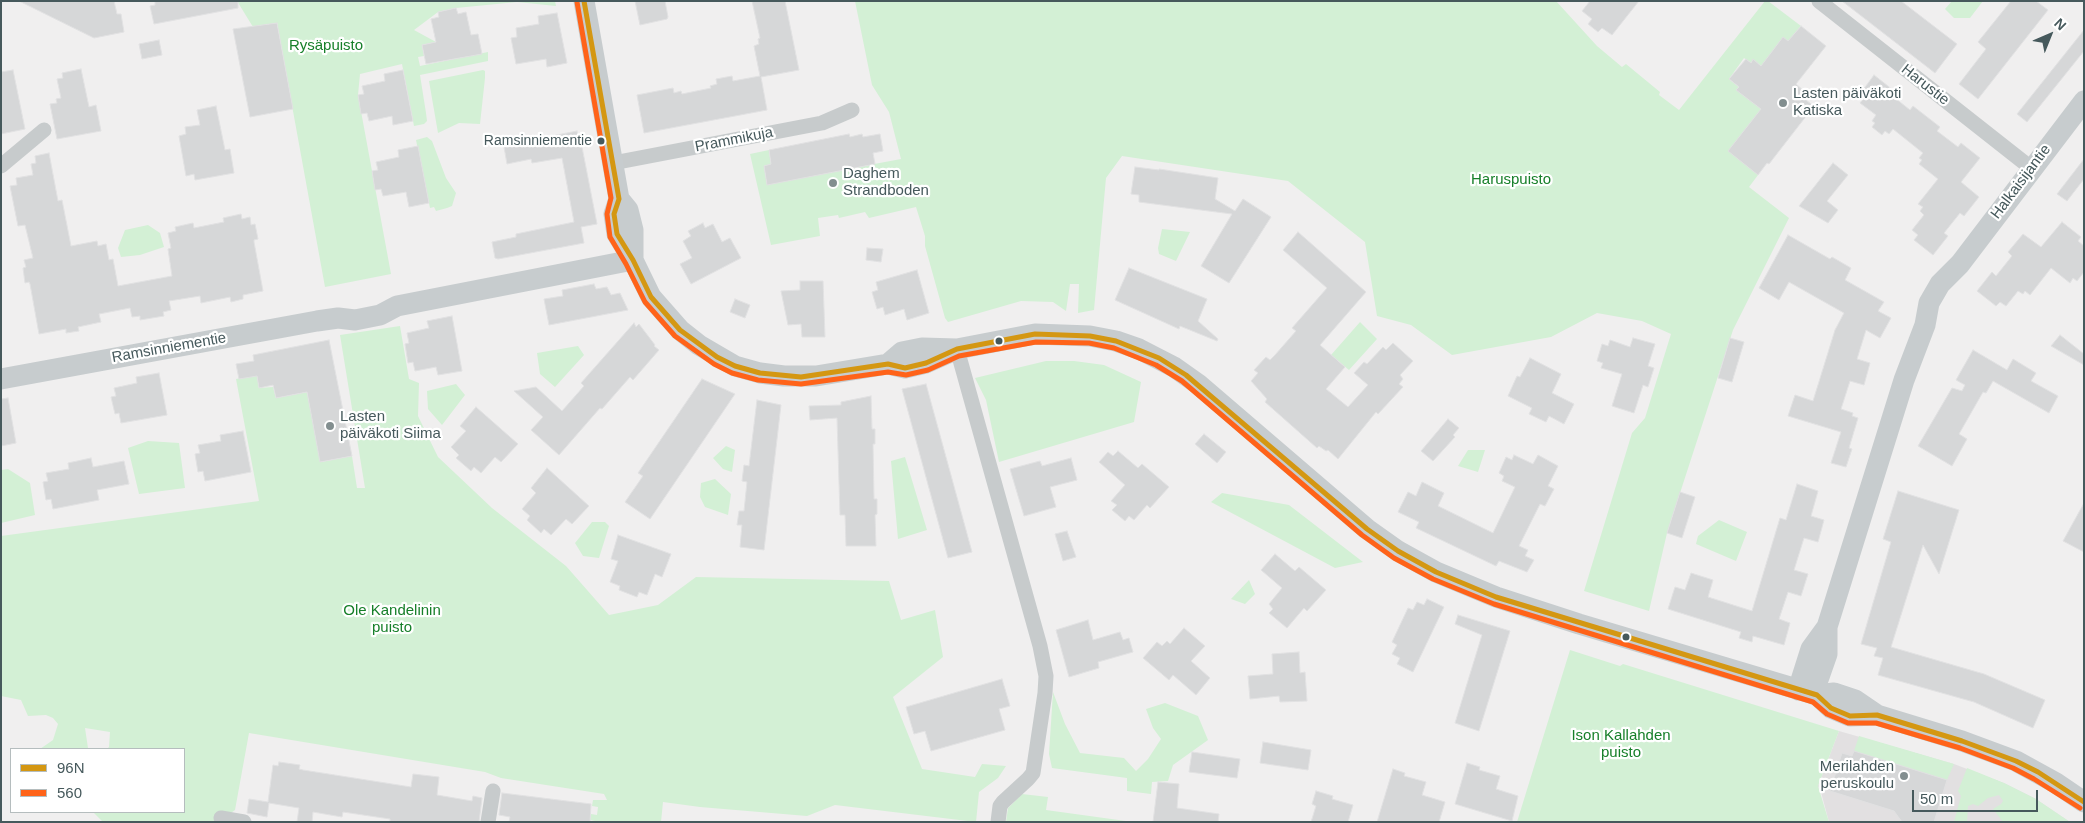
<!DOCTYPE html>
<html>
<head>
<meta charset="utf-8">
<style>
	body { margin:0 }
	#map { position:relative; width:2085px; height:823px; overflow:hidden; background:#f0efef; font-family:Helvetica,sans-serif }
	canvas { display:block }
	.frame { position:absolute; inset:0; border:2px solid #46595c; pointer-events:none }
	.legend { position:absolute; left:10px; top:748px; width:175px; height:65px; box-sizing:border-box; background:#fff; border:1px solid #b5bdbe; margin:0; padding:6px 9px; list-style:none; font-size:15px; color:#46595c }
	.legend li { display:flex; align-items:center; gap:10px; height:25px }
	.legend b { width:25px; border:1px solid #b5bdbe }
	.north { position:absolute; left:2025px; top:10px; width:50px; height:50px; -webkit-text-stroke:4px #fff; paint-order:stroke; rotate:44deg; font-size:14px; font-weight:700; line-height:20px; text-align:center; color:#46595c }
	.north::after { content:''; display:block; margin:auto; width:18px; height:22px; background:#46595c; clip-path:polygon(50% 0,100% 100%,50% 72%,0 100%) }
	.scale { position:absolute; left:1912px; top:790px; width:126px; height:22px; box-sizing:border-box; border:2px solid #46595c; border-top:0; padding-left:6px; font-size:15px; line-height:18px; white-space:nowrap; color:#46595c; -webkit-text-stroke:4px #fff; paint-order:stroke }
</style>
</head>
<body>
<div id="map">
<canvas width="2085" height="823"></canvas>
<div class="frame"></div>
<ul class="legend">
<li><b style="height:6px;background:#d49712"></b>96N</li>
<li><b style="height:6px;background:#ff6319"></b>560</li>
</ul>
<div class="north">N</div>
<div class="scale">50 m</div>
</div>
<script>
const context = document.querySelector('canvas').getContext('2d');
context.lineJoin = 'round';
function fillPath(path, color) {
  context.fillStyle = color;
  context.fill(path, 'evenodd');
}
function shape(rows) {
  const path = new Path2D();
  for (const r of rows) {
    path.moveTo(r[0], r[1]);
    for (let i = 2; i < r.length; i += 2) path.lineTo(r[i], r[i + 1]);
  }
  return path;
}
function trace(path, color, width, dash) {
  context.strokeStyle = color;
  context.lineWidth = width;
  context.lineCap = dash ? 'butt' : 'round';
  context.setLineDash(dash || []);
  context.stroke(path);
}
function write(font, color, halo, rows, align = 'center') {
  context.font = font + ' Helvetica,sans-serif';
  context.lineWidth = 4.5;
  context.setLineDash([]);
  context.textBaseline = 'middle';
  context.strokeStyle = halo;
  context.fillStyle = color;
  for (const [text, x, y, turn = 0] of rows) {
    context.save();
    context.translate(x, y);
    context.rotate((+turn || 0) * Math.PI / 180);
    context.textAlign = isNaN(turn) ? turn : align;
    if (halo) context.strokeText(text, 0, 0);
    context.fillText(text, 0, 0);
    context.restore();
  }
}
const education = shape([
	[1839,731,1954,764,2004,783,2036,799,2070,822,1829,822,1821,792,1818,786]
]);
const green = shape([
	[237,1,555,1,556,6,517,2,456,8,438,12,414,30,436,42,422,45,424,56,418,57,420,66,488,52,488,61,420,75,426,113,427,121,424,124,414,126,402,64,360,74,358,95,391,274,325,287,277,23,253,27],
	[855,1,1556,1,1597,46,1622,67,1626,64,1660,92,1659,95,1679,110,1765,1,1768,1,1801,26,1766,70,1753,60,1751,63,1744,58,1729,79,1739,87,1737,90,1767,112,1758,175,1749,187,1789,218,1733,330,1667,533,1649,611,1584,591,1632,433,1645,418,1671,334,1642,321,1597,313,1551,337,1452,355,1411,325,1377,316,1365,242,1288,181,1122,156,1106,178,1094,310,1078,313,1079,284,1070,284,1066,311,1053,302,1021,301,948,322,945,318,925,246,925,236,916,207,869,218,865,212,839,218,838,215,818,218,820,236,771,245,750,154,769,150,771,164,764,166,767,184,901,159,889,112,872,85],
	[1952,1,1983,1,1970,18,1954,18,1945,9],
	[483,70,485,71,485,78,480,124,459,123,438,133,429,81],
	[427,137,432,141,446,178,456,193,452,206,447,208,436,211,434,207,430,208,416,140],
	[148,225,160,233,164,247,140,255,121,257,118,248,125,230],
	[1162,229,1190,232,1176,261,1159,254,1158,248],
	[1360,322,1377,339,1349,370,1331,355],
	[400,326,409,379,419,383,418,416,438,457,492,508,566,566,609,615,658,605,696,577,889,581,901,620,935,610,943,657,893,697,922,769,975,777,982,764,1006,766,998,778,979,792,976,822,835,805,807,816,700,807,663,802,661,822,600,822,590,820,591,814,597,815,598,807,592,806,593,800,607,800,604,794,501,778,485,772,249,733,235,810,218,822,103,822,93,812,184,812,184,749,107,749,109,747,110,732,85,728,88,748,90,749,40,749,53,740,58,724,53,718,46,715,28,716,21,700,1,696,1,536,259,501,236,379,246,377,256,369,259,388,273,387,276,398,307,392,321,462,352,456,357,488,365,488,340,335],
	[578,346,584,355,555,387,540,374,537,353],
	[1046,361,1074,361,1104,365,1141,382,1134,422,999,462,986,400,975,378],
	[456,384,465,395,442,425,428,409,427,391],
	[148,441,179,443,185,488,139,494,128,448],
	[726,446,735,450,732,472,723,469,713,458],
	[1468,450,1485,450,1478,472,1458,466],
	[905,457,927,530,898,539,891,461],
	[8,469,30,483,35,515,1,523,1,470],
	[715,479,731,494,728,515,705,507,700,497,701,483],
	[1222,493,1289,505,1363,562,1335,568,1211,502],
	[1719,520,1747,532,1736,561,1696,544,1698,536],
	[592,522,605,522,609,526,599,558,583,556,575,543],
	[1249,580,1255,594,1245,604,1231,599],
	[1570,650,1620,666,1623,664,1839,731,1818,786,1829,822,1517,822],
	[1053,692,1065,724,1080,753,1124,758,1136,771,1148,759,1161,739,1153,728,1146,709,1165,703,1198,716,1208,740,1173,765,1168,781,1152,782,1151,794,1127,791,1127,778,1052,768,1049,754],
	[1859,736,1954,764,1947,780,1854,751],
	[1967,768,2004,783,2036,799,2070,822,2003,822,1993,809,2001,804,2003,801,1999,795,1988,798,1978,806,1973,804,1968,806,1967,822,1954,822,1961,796,1958,791],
	[1022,794,1048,797,1046,810,1133,822,1006,822,1008,808]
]);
const building = shape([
	[19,1,114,1,117,14,121,14,124,32,94,38,19,1],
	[155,1,238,1,238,8,154,24,150,6,155,5,155,1],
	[635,1,665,1,668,17,667,19,640,25,635,1],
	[752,1,785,1,799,70,761,77,767,110,644,133,637,95,673,88,674,93,681,91,682,94,711,88,710,86,717,84,716,79,732,76,733,81,760,76,754,46,759,44,758,39,760,38,752,1],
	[1590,1,1639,1,1612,35,1602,28,1598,32,1588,24,1592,19,1582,11,1590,1],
	[1842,1,1901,1,1957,44,1935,73,1842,1],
	[2011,1,2036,1,2048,10,1978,99,1959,84,1986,49,1978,42,2011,1],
	[456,8,458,14,466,12,471,35,478,34,482,54,426,64,422,45,436,42,431,19,439,17,438,12,456,8],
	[557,13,567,63,547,67,546,59,516,64,511,38,517,37,516,28,539,24,538,16,557,13],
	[277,23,293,109,250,117,233,29,277,23],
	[1801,26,1826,46,1796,84,1804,91,1800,96,1814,106,1769,164,1767,163,1758,175,1728,151,1761,109,1736,90,1739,87,1729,79,1746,59,1751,63,1753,59,1761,66,1783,37,1788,41,1801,26],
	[2084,30,2084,51,2027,122,2017,114,2084,30],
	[159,40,162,55,142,59,139,44,159,40],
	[81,69,89,107,96,105,101,131,57,139,50,104,57,103,56,99,61,98,57,79,63,78,62,73,81,69],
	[13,70,25,129,1,134,1,72,13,70],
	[403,70,413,121,393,125,392,116,369,121,367,113,361,114,358,95,364,94,362,86,385,81,384,74,403,70],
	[1874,75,1893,90,1890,94,1910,110,1913,106,1940,127,1937,131,1958,147,1961,143,1980,158,1961,182,1979,197,1964,216,1960,213,1944,233,1948,236,1933,255,1914,240,1918,235,1912,230,1924,215,1920,211,1923,207,1918,204,1938,179,1919,164,1922,160,1919,158,1923,153,1893,129,1889,134,1885,131,1882,135,1872,127,1875,123,1872,121,1876,115,1860,103,1864,98,1860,94,1874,75],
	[216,106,225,150,230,149,234,173,195,180,194,174,186,176,179,136,186,134,185,127,200,125,197,110,216,106],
	[577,131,580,147,582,147,597,224,581,227,584,243,498,259,495,258,492,242,516,237,516,234,574,222,562,158,532,163,531,159,507,164,504,147,507,147,506,145,577,131],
	[849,134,850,137,862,134,863,137,880,134,883,151,873,153,875,164,767,185,764,166,771,164,769,150,849,134],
	[418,146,429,203,409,207,406,192,383,196,381,189,375,190,372,171,378,170,376,162,399,157,398,150,418,146],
	[49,153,58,201,62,200,71,246,97,241,98,246,106,244,109,260,113,259,118,286,172,276,168,249,171,248,168,233,176,231,175,227,193,223,194,228,224,222,223,218,241,214,242,219,250,217,251,225,255,224,258,239,254,240,254,242,263,291,243,295,243,299,231,302,230,297,201,303,200,296,169,301,171,310,163,312,164,316,140,320,140,316,132,317,130,308,99,314,101,322,78,327,79,331,66,333,66,329,39,334,30,284,29,282,25,283,23,268,26,267,24,260,33,258,25,225,18,226,10,186,17,185,16,178,33,175,31,164,36,163,35,156,49,153],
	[2084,159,2084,179,2067,201,2057,194,2084,159],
	[1833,163,1848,175,1827,201,1838,210,1828,223,1799,206,1833,163],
	[1135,167,1159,170,1159,169,1218,178,1215,199,1235,211,1243,199,1271,217,1229,283,1201,266,1232,214,1139,202,1139,195,1131,194,1135,167],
	[2062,222,2081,237,2078,241,2084,246,2084,272,2077,281,2073,278,2070,283,2051,268,2030,295,2025,291,2023,294,2018,291,2006,306,2000,302,1996,306,1977,291,1992,272,1996,276,2012,256,2008,252,2023,234,2041,247,2062,222],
	[703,223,705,228,713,224,722,242,730,238,741,258,691,284,680,264,692,258,683,241,691,236,688,231,703,223],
	[1298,232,1366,292,1320,345,1345,367,1326,389,1348,407,1368,385,1354,373,1364,362,1367,364,1383,347,1386,350,1393,343,1413,361,1400,375,1403,379,1399,384,1403,387,1378,414,1376,412,1338,459,1328,450,1326,451,1319,446,1317,448,1265,402,1267,399,1251,381,1258,373,1254,370,1266,357,1270,360,1275,355,1296,331,1292,328,1327,288,1283,250,1298,232],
	[1788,235,1830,259,1832,257,1851,268,1845,280,1884,302,1878,311,1891,318,1880,338,1866,330,1857,359,1870,363,1864,385,1850,381,1841,409,1853,413,1852,416,1858,418,1849,448,1852,449,1846,467,1831,463,1841,432,1788,416,1795,395,1813,401,1835,330,1844,313,1789,282,1779,300,1759,288,1788,235],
	[867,248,883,249,881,262,866,260,867,248],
	[1129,268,1207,299,1198,321,1218,339,1217,341,1180,326,1179,329,1115,300,1129,268],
	[917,270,929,313,907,320,904,309,885,315,883,307,877,309,872,292,878,290,876,282,917,270],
	[800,281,823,281,825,337,802,337,801,324,788,325,781,291,800,290,800,281],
	[594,284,596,289,607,287,611,295,620,293,628,310,549,325,544,299,563,296,562,290,594,284],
	[735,299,750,305,745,318,730,312,735,299],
	[452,316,462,371,438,375,436,367,415,371,413,362,408,363,405,344,409,343,407,333,429,328,427,321,452,316],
	[634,323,636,327,639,324,655,345,654,346,659,350,633,380,630,377,602,409,600,408,559,455,531,430,543,417,514,391,536,387,562,411,584,386,581,383,634,323],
	[2060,335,2084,354,2084,365,2051,346,2060,335],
	[1633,338,1655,344,1648,366,1654,368,1648,387,1643,385,1634,413,1612,406,1622,374,1601,368,1603,363,1597,361,1602,344,1608,346,1610,340,1630,347,1633,338],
	[1730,338,1744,342,1732,382,1718,378,1730,338],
	[329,340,352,456,320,462,307,392,276,398,273,385,259,388,257,376,239,379,236,364,254,361,253,355,329,340],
	[1973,350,2007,370,2013,359,2036,373,2031,381,2058,396,2049,413,1993,381,1986,393,1983,392,1959,434,1967,439,1952,466,1918,446,1952,388,1962,391,1965,385,1956,380,1973,350],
	[1530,358,1561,374,1552,393,1574,404,1564,424,1549,416,1546,422,1529,414,1532,408,1508,396,1517,376,1520,377,1530,358],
	[159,373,167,415,121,423,119,413,115,414,111,397,116,396,114,388,137,383,136,377,159,373],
	[702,379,735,394,650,519,625,502,643,476,638,473,702,379],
	[926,384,972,552,948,558,902,389,926,384],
	[871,396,872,429,875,429,875,444,873,444,874,499,877,499,877,514,875,515,876,546,846,546,845,515,840,515,837,418,810,420,809,406,841,405,841,402,871,396],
	[8,398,16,443,1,446,1,399,8,398],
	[757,400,781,405,764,550,740,547,742,525,737,525,739,511,744,511,747,482,742,481,744,465,749,466,757,400],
	[476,407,518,444,501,462,495,457,481,473,474,467,471,471,456,458,459,455,451,447,466,431,460,426,476,407],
	[1448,419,1459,428,1453,435,1455,437,1433,461,1421,451,1448,419],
	[243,431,251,472,205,481,203,471,198,472,195,454,200,453,198,445,221,441,220,435,243,431],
	[1204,434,1226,452,1217,463,1195,444,1204,434],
	[1118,451,1138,468,1142,464,1169,487,1150,508,1147,505,1134,520,1129,516,1125,521,1112,510,1117,505,1111,501,1125,485,1099,462,1108,452,1113,456,1118,451],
	[1514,455,1533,464,1538,455,1558,466,1548,486,1554,489,1545,506,1540,504,1519,546,1528,550,1525,556,1534,560,1527,572,1499,561,1496,566,1416,528,1419,522,1398,512,1408,492,1416,496,1422,482,1444,493,1438,506,1493,533,1515,487,1502,481,1504,476,1499,473,1506,457,1512,460,1514,455],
	[91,458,93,467,124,461,129,484,97,490,99,500,53,509,51,499,46,500,43,482,48,481,46,473,69,469,68,463,91,458],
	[1071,458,1077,480,1050,487,1056,507,1024,516,1010,469,1040,461,1042,466,1071,458],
	[547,468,589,506,572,524,566,519,551,535,544,529,541,533,527,520,530,516,522,509,536,493,531,488,547,468],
	[1797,484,1818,491,1811,516,1824,520,1818,542,1804,538,1794,570,1808,574,1801,596,1788,592,1779,619,1790,623,1784,645,1753,636,1752,642,1739,638,1741,632,1668,609,1675,587,1685,590,1691,573,1713,580,1708,597,1752,611,1780,518,1786,520,1797,484],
	[1898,491,1959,510,1939,574,1923,545,1891,647,1984,674,2045,700,2033,728,1974,702,1878,675,1883,658,1874,656,1877,648,1861,644,1891,542,1883,539,1898,491],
	[1680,492,1695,497,1682,538,1667,533,1680,492],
	[2084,503,2084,552,2063,541,2084,503],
	[1067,531,1076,557,1063,561,1055,534,1067,531],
	[618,535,671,554,662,577,655,574,647,595,639,592,637,597,619,590,620,586,610,582,618,561,611,559,618,535],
	[1275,554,1295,571,1299,567,1326,590,1307,611,1304,608,1287,628,1269,613,1273,609,1269,604,1282,588,1261,570,1275,554],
	[1427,599,1444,607,1413,672,1397,664,1400,658,1392,654,1397,645,1392,642,1408,608,1413,610,1417,602,1424,605,1427,599],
	[1458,615,1510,631,1479,731,1455,723,1482,635,1455,624,1458,615],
	[1088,620,1093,640,1120,632,1123,640,1129,638,1133,652,1098,662,1099,668,1069,677,1056,630,1088,620],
	[1184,628,1205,646,1191,661,1210,678,1196,695,1173,675,1169,680,1143,658,1157,642,1162,646,1167,641,1170,644,1184,628],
	[1299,652,1300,673,1305,672,1307,701,1280,702,1279,696,1250,699,1248,676,1273,674,1272,654,1299,652],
	[1002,679,1010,706,999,709,1005,730,931,751,925,731,914,734,906,707,1002,679],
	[1263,742,1311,750,1308,770,1260,763,1263,742],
	[1854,751,1947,780,1934,822,1902,822,1894,811,1830,791,1842,753,1852,756,1854,751],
	[1192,752,1240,759,1237,778,1189,772,1192,752],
	[279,762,300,765,299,769,303,770,411,787,413,774,439,777,437,795,472,801,473,796,482,798,479,822,390,822,390,819,343,812,342,817,313,812,312,822,297,822,299,808,269,803,267,817,247,813,249,799,268,802,273,765,278,766,279,762],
	[1467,763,1480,767,1479,770,1500,776,1496,789,1518,796,1512,821,1455,804,1467,763],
	[1393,769,1405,773,1404,776,1426,782,1422,795,1445,802,1439,822,1377,822,1393,769],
	[1158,782,1179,784,1177,808,1219,814,1218,822,1153,822,1158,782],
	[1316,791,1333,796,1332,799,1353,805,1348,822,1311,822,1316,806,1312,804,1316,791],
	[502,793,591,804,590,822,509,822,510,817,499,815,502,793]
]);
const street = shape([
	[1819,1,2031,168],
	[613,163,822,123,852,110],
	[1,166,44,130],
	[957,349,1040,646,1046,676,1045,693,1033,773,1028,779,1003,802,1000,806,998,822],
	[221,818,244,822],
	[488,822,493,791]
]);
const secondary = shape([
	[584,1,619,199,614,214,617,234,633,260,651,297,680,330,699,345,735,366,760,373,784,376,816,376,888,364,905,368,926,363,953,351],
	[619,199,628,210,633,230,633,260],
	[888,364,902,352,922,348,957,349,1035,334,1090,336,1116,341,1139,349,1174,367,1198,384,1367,529,1398,551,1436,572,1496,597,1579,624,1817,695,1834,693,1855,700,1877,715,1962,741,2016,761,2056,783,2084,802],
	[1,379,317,321,338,318,355,320,380,315,397,306,633,260],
	[1798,690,1811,649,1827,627],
	[1813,694,1827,654,1827,627,1904,380,1925,325,1929,303,1940,284,1960,264,2084,101],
	[1817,695,1831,708,1850,716,1877,715]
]);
const bus1 = shape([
	[584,1,619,199,614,214,617,234,633,260,651,297,680,330,717,357,735,366,760,373,801,377,888,364,905,368,926,363,957,349,1035,334,1090,336,1116,341,1159,358,1186,375,1367,529,1398,551,1436,572,1496,597,1817,695,1831,708,1850,716,1877,715,1962,741,2016,761,2038,772,2084,802]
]);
const bus2 = shape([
	[577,2,611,198,607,214,610,237,626,264,645,302,675,336,714,364,732,373,758,380,801,384,888,372,906,375,928,370,959,356,1036,342,1089,343,1114,348,1156,365,1182,381,1362,535,1394,558,1433,579,1494,604,1813,702,1827,714,1848,723,1876,723,1960,748,2013,768,2034,779,2080,808]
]);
const markers = [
	[1783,103,5,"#828e8f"],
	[601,141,4.5,"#46595c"],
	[833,183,5,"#828e8f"],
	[999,341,4.5,"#46595c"],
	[330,426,5,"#828e8f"],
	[1626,637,4.5,"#46595c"],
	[1904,776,5,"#828e8f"]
];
const busNames = [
	["Ramsinniementie",592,141]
];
const parkNames = [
	["Rysäpuisto",326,46],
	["Haruspuisto",1511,180],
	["Ole Kandelinin",392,611],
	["puisto",392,628],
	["Ison Kallahden",1621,736],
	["puisto",1621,753]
];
const streetNames = [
	["Harustie",1925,85,38],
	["Prammikuja",734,140,-11],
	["Halkaisijantie",2021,182,-53],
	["Ramsinniementie",169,348,-10]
];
const poiNames = [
	["Lasten päiväkoti",1793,94],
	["Katiska",1793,111],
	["Daghem",843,174],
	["Strandboden",843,191],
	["Lasten",340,417],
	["päiväkoti Siima",340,434],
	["Merilahden",1894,767,"right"],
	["peruskoulu",1894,784,"right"]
];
fillPath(education, '#e2e0e1');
fillPath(green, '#d3f0d5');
fillPath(building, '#d6d7d8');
trace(building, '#e1e1e2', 1);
trace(street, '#c7cbcc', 15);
trace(secondary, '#c7ccce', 21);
trace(bus1, '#d49712', 5);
trace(bus2, '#ff6319', 5);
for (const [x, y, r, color] of markers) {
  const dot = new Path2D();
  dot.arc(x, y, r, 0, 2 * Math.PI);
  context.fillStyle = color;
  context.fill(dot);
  trace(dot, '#fff', 2);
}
write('14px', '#46595c', '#fff', busNames, 'right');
write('15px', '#167f29', '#fff', parkNames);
write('15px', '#46595c', '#fff', streetNames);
write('15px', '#46595c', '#fff', poiNames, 'left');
</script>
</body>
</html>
